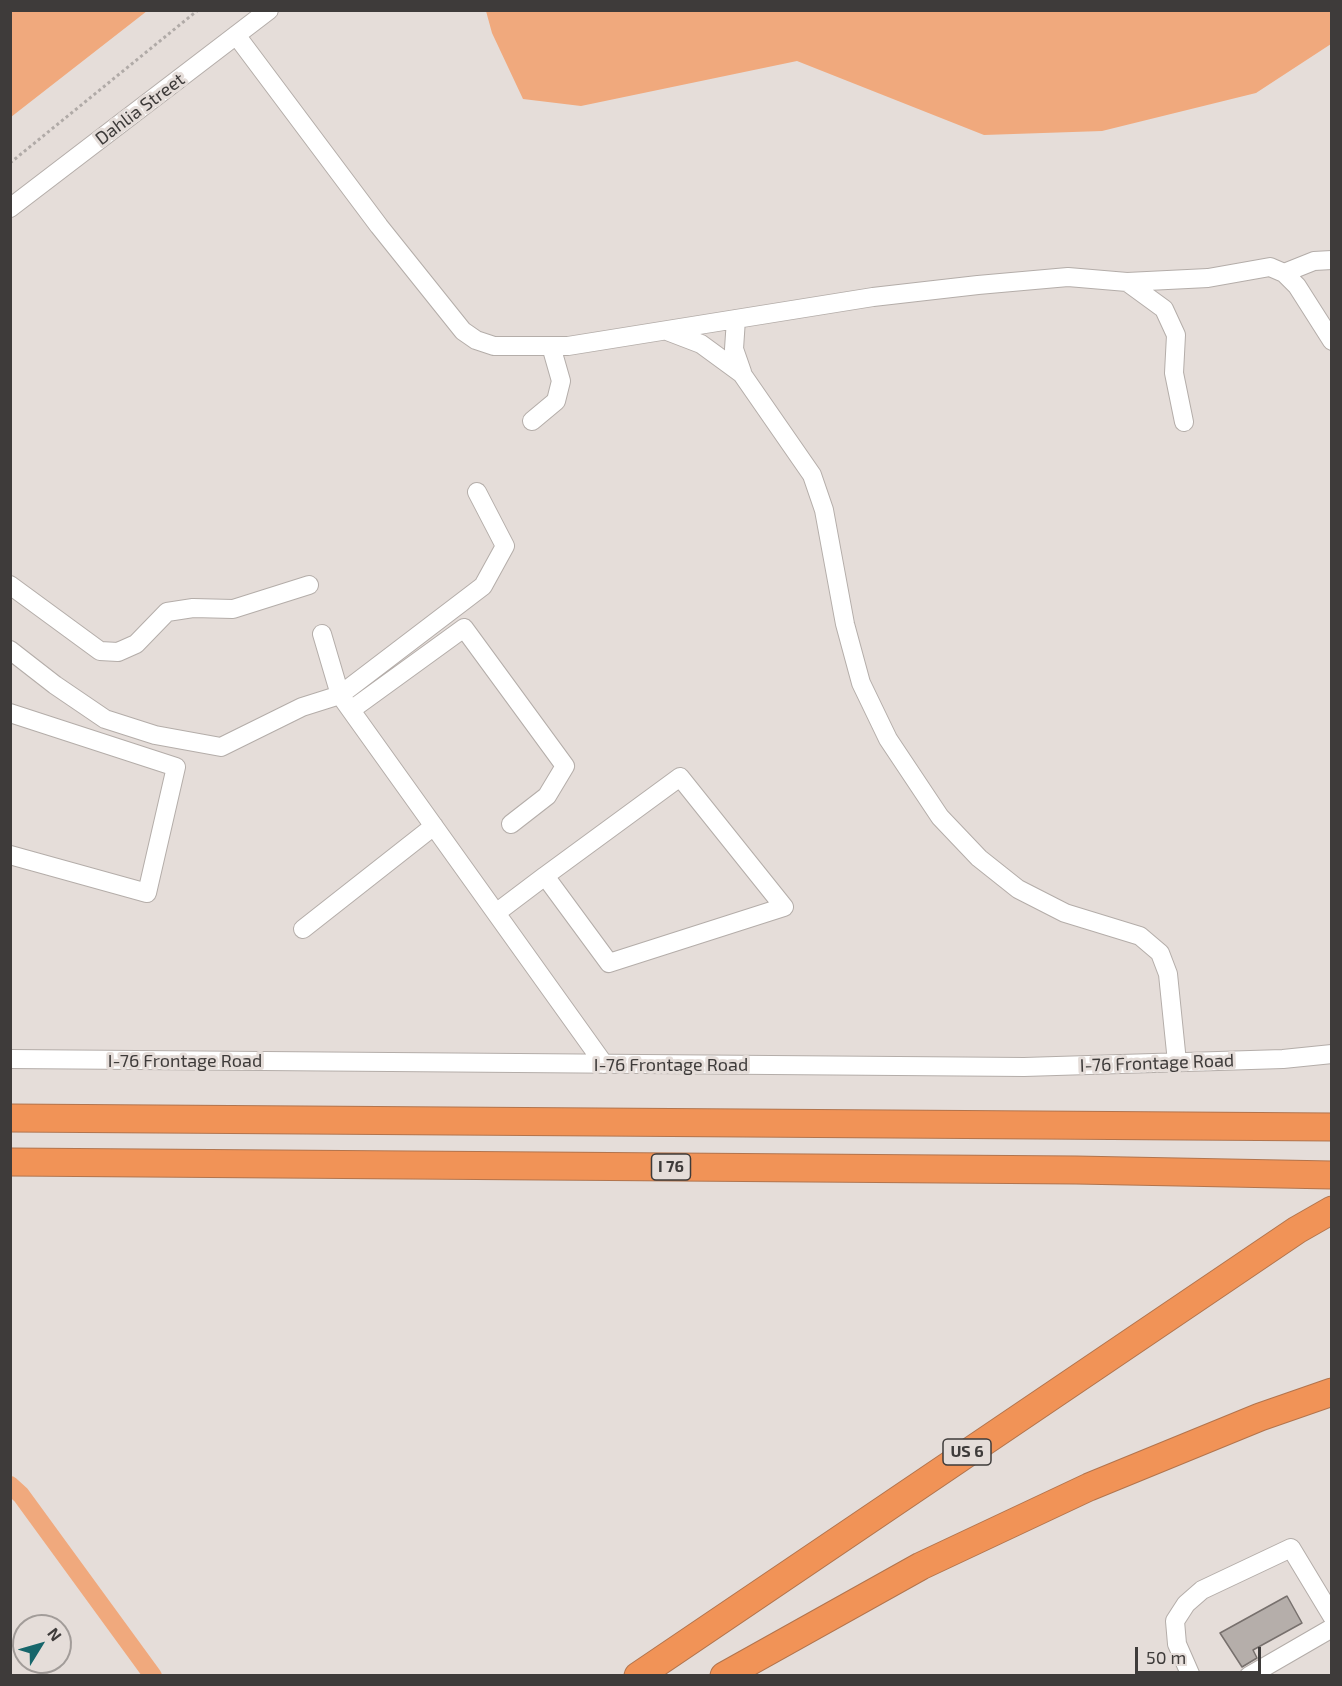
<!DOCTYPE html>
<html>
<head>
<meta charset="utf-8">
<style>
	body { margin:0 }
	#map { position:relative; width:1342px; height:1686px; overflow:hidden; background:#e5ddd9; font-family:"Exo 2",sans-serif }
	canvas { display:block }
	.frame { position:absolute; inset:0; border:12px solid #3e3b3a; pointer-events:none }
	.north { position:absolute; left:12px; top:1614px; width:60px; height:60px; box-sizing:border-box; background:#e5ddd9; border:2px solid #a29c99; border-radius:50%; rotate:53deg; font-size:16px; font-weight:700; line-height:24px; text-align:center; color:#3e3b3a }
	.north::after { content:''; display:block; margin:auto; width:21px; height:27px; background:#17666b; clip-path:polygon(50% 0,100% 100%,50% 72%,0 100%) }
	.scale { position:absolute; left:1135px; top:1647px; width:126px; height:27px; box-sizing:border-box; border:3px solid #3e3b3a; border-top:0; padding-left:8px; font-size:18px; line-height:21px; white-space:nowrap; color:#3e3b3a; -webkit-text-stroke:4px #e5ddd9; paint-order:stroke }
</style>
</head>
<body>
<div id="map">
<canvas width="1342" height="1686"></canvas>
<div class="frame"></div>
<div class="north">N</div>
<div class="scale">50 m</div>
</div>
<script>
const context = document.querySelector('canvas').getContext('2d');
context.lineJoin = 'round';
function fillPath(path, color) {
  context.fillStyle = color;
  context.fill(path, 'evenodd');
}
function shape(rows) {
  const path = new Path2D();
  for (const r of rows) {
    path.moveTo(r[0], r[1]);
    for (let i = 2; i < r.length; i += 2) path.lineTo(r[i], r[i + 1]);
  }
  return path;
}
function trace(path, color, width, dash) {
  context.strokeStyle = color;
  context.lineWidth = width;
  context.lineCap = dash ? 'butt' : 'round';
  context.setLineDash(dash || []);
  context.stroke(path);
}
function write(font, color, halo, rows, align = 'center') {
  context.font = font + ' "Exo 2",sans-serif';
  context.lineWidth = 6;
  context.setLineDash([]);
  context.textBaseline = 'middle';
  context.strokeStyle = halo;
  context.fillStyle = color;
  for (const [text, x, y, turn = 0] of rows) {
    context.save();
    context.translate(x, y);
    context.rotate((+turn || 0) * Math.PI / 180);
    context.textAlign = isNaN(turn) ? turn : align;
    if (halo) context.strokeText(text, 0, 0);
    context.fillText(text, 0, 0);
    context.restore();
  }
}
const water = shape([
	[11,10,147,10,147,11,11,117],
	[1331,10,1331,44,1256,93,1102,131,984,135,797,61,581,106,523,99,492,33,486,11]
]);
const canal = shape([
	[10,1485,21,1495,153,1676]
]);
const building = shape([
	[1287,1596,1302,1623,1253,1650,1257,1658,1242,1667,1220,1633,1287,1596]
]);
const path = shape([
	[10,163,198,10]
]);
const minor = shape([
	[236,35,379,226,463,331,476,340,494,346,568,346,873,297,978,285,1068,277,1127,282,1164,309,1176,335,1174,373,1184,422],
	[10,208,269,10],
	[1284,273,1314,261,1332,260],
	[1127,282,1208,278,1270,267,1284,273,1297,286,1332,341],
	[736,319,734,349,742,372],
	[667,331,701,344,742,374,812,475,824,510,845,624,861,683,888,739,940,817,979,858,1018,889,1065,913,1140,936,1160,953,1168,974,1177,1062],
	[532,421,556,401,561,381,551,346],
	[10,585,100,651,118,652,136,644,167,612,193,608,233,609,309,585],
	[322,634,340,695,483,586,505,546,477,492],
	[10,650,55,685,105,719,155,735,221,747,302,707,340,695,604,1064],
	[351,710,464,628,565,766,547,796,511,824],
	[10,713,176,767,147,893,10,855],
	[496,913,545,876,609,963,784,907,680,777,545,876],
	[303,929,434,826],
	[10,1059,1024,1067,1283,1059,1332,1054],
	[1191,1676,1177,1644,1175,1621,1186,1604,1202,1590,1291,1548,1332,1616],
	[1249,1676,1332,1628]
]);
const highway = shape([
	[10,1118,1332,1127],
	[10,1162,1076,1170,1332,1175],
	[638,1676,1297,1230,1332,1210],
	[724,1676,921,1566,1089,1487,1260,1417,1332,1392]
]);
const shields = [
	[671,1167,39],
	[967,1452,48]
];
const shieldNames = [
	["I 76",671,1167],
	["US 6",967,1452]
];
const streetNames = [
	["Dahlia Street",140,109,-37],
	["I-76 Frontage Road",185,1061],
	["I-76 Frontage Road",1157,1063,-2],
	["I-76 Frontage Road",671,1065]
];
fillPath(water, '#f0a97d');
trace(canal, '#f0a97d', 18);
fillPath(building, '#b5aeaa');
trace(building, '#77706d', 1.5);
trace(minor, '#b4ada9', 20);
trace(highway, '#b2744d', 29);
trace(path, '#b0aaa7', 3, [3, 3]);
trace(minor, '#fff', 18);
trace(highway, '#f19357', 27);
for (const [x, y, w] of shields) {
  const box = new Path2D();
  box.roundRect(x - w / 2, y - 13, w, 26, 4.5);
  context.fillStyle = '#e5ddd9';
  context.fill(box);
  trace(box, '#3e3b3a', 1.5);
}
write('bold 16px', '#3e3b3a', null, shieldNames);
write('18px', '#3e3b3a', '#e5ddd9', streetNames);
</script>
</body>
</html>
